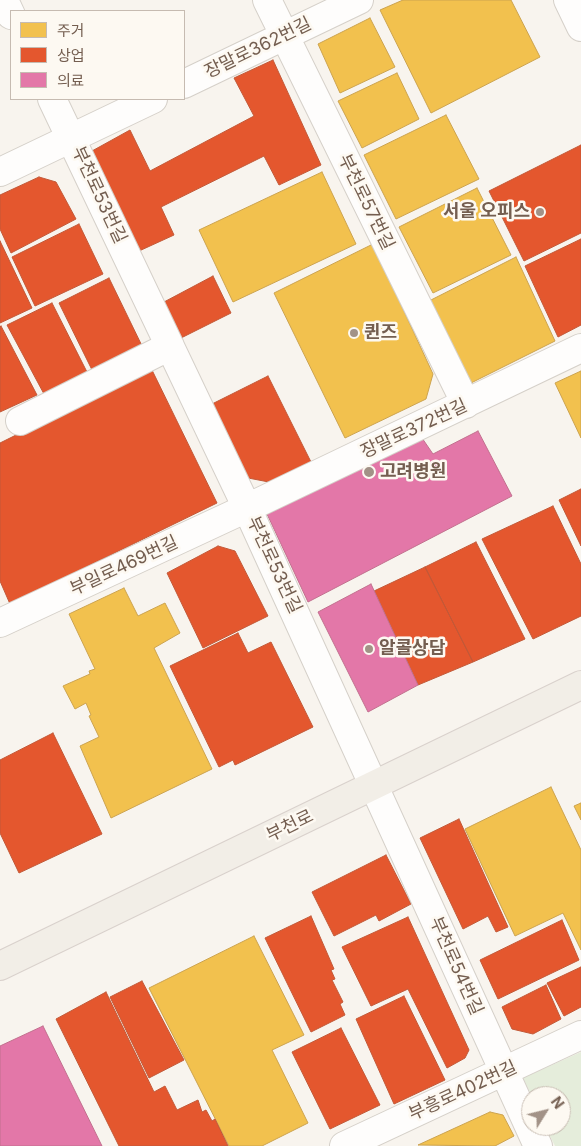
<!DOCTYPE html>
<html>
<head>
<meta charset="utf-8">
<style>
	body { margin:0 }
	#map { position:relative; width:581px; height:1146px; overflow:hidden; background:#f8f4ee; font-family:Inter,"Noto Sans KR",sans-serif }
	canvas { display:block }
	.legend { position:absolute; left:10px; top:10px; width:175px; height:90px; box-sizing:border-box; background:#fdf9f2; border:1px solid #c6bbb1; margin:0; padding:6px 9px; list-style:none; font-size:15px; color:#745e50 }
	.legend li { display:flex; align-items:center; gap:10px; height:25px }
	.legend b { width:25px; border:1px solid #c6bbb1 }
	.north { position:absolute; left:521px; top:1086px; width:50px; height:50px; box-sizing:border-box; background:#fdf9f2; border:1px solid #c6bbb1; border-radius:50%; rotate:54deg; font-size:14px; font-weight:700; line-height:20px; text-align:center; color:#745e50 }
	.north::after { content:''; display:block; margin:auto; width:18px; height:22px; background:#a29287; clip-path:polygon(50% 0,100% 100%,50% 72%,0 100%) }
</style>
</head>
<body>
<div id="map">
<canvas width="581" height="1146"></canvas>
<ul class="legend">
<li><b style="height:14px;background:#f2c14e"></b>주거</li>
<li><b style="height:14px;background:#e4572e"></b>상업</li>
<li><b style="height:14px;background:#e377a8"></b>의료</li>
</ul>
<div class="north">N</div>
</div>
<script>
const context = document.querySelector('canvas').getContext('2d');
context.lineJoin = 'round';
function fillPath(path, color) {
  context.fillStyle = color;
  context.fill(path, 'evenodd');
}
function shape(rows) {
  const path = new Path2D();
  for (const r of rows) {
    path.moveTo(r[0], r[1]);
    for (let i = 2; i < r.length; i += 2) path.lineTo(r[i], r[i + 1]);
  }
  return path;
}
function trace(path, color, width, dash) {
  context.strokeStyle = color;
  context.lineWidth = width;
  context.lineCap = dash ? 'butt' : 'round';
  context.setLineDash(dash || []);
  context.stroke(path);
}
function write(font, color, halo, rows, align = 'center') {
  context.font = font + ' Inter,"Noto Sans KR",sans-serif';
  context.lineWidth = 5;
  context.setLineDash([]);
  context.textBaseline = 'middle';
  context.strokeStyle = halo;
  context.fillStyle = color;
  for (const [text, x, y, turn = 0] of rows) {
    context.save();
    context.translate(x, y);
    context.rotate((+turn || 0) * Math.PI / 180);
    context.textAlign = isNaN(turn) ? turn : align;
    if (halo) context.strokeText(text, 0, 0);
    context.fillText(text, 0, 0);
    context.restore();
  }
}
const green = shape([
	[581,1052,581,1146,555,1146,545,1126,561,1126,561,1096,532,1096,523,1078]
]);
const homes = shape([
	[403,0,511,0,540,57,431,113,380,10,403,0],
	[370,18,395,67,340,93,318,44,370,18],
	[397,73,419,119,362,148,338,101,397,73],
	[446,115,479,179,396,219,364,155,446,115],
	[322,172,356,244,233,302,199,230,322,172],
	[477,188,511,255,433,293,399,227,477,188],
	[373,244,433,374,426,399,345,438,274,293,373,244],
	[516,257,555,341,469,384,427,302,516,257],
	[581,371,581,438,555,383,581,371],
	[124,588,138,616,165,603,180,633,154,648,212,769,111,818,80,746,99,737,89,716,91,715,86,703,75,709,63,686,90,674,89,671,95,669,69,614,124,588],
	[551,787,581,850,581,950,563,913,515,936,465,829,551,787],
	[581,803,581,820,574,806,581,803],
	[254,936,304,1035,272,1050,308,1123,262,1146,229,1146,149,988,254,936],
	[490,1112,503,1115,514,1136,495,1146,418,1145,490,1112]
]);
const shops = shape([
	[273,60,321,165,279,185,264,156,161,207,174,235,139,251,92,151,130,130,150,171,254,116,234,78,273,60],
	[581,145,581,233,524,261,489,191,581,145],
	[39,177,56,182,76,219,11,253,0,229,0,195,39,177],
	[79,224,103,274,35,306,12,257,79,224],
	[581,239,581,325,558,337,525,266,581,239],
	[0,241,32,308,0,323,0,241],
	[213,276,231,313,181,338,164,302,213,276],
	[109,278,144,350,95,376,59,303,109,278],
	[52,303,88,374,44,394,7,325,52,303],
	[1,326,37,395,0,412,0,327,1,326],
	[151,368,217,503,10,604,0,581,0,443,151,368],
	[268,376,312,464,274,483,243,477,208,406,268,376],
	[581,489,581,546,559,500,581,489],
	[553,506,581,564,581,616,533,639,482,539,553,506],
	[476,542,525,639,473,662,425,567,476,542],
	[218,546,235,551,268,616,203,648,167,573,218,546],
	[425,567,473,662,418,685,374,591,425,567],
	[238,633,248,653,271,642,313,727,235,765,233,760,219,767,170,666,238,633],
	[53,733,102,834,19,873,0,833,0,760,53,733],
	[459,819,508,927,496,932,488,916,463,929,420,838,459,819],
	[386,855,411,904,379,921,376,915,334,936,312,892,386,855],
	[311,916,334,969,331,970,335,979,332,980,343,1002,340,1004,345,1015,311,1032,265,938,311,916],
	[408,917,469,1050,465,1058,447,1068,408,989,371,1006,342,947,408,917],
	[562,920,579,960,498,999,480,960,562,920],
	[581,967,581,1007,564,1016,547,983,581,967],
	[142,981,184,1060,149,1078,110,997,142,981],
	[546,985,561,1019,533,1034,512,1029,502,1007,546,985],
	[106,992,154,1092,165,1086,177,1110,198,1100,202,1112,206,1110,212,1121,215,1119,228,1146,119,1146,56,1019,106,992],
	[404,996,445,1080,394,1104,356,1019,404,996],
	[341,1028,380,1105,330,1129,292,1052,341,1028]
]);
const health = shape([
	[478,431,512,496,308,602,267,514,422,438,433,454,478,431],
	[371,584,418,685,368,712,318,612,371,584],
	[43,1026,102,1146,0,1146,0,1046,43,1026]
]);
const street = shape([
	[4,0,11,15],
	[267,0,466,404],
	[184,84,359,0],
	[52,99,247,508,538,1146],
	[0,172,153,99],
	[20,421,170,346],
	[0,623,247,508,581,348],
	[344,1146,581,1035]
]);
const secondary = shape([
	[568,0,581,27]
]);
const primary = shape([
	[0,966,581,685]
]);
const markers = [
	[540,212,5,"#a29287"],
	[354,333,5,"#a29287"],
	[369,472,6,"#a29287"],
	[369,649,5,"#a29287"]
];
const streetNames = [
	["장말로362번길",258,48,-26],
	["부천로53번길",99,195,65],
	["부천로57번길",366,202,64],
	["장말로372번길",414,429,-25],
	["부천로53번길",274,565,65],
	["부일로469번길",124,566,-25],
	["부천로",290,826,-26],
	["부천로54번길",456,966,66],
	["부흥로402번길",463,1091,-25]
];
const poiNames = [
	["서울 오피스",530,212,"right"],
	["퀸즈",364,333],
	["고려병원",380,472],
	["알콜상담",379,649]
];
fillPath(green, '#e5eddb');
fillPath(homes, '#f2c14e');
trace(homes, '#cca34f', 1);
fillPath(shops, '#e4572e');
trace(shops, '#c25938', 1);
fillPath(health, '#e377a8');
trace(health, '#c2708e', 1);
trace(street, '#d5d0c9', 30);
trace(secondary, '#d5d0c9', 30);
trace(primary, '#d9d1cc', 30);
trace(street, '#fefdfc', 28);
trace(secondary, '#fefdfc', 28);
trace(primary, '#f2eee7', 28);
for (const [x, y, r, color] of markers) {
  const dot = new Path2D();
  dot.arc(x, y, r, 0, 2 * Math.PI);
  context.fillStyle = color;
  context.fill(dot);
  trace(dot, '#fdf9f2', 2);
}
write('18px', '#745e50', '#fdf9f2', streetNames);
write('bold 18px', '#745e50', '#fdf9f2', poiNames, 'left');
</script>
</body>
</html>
